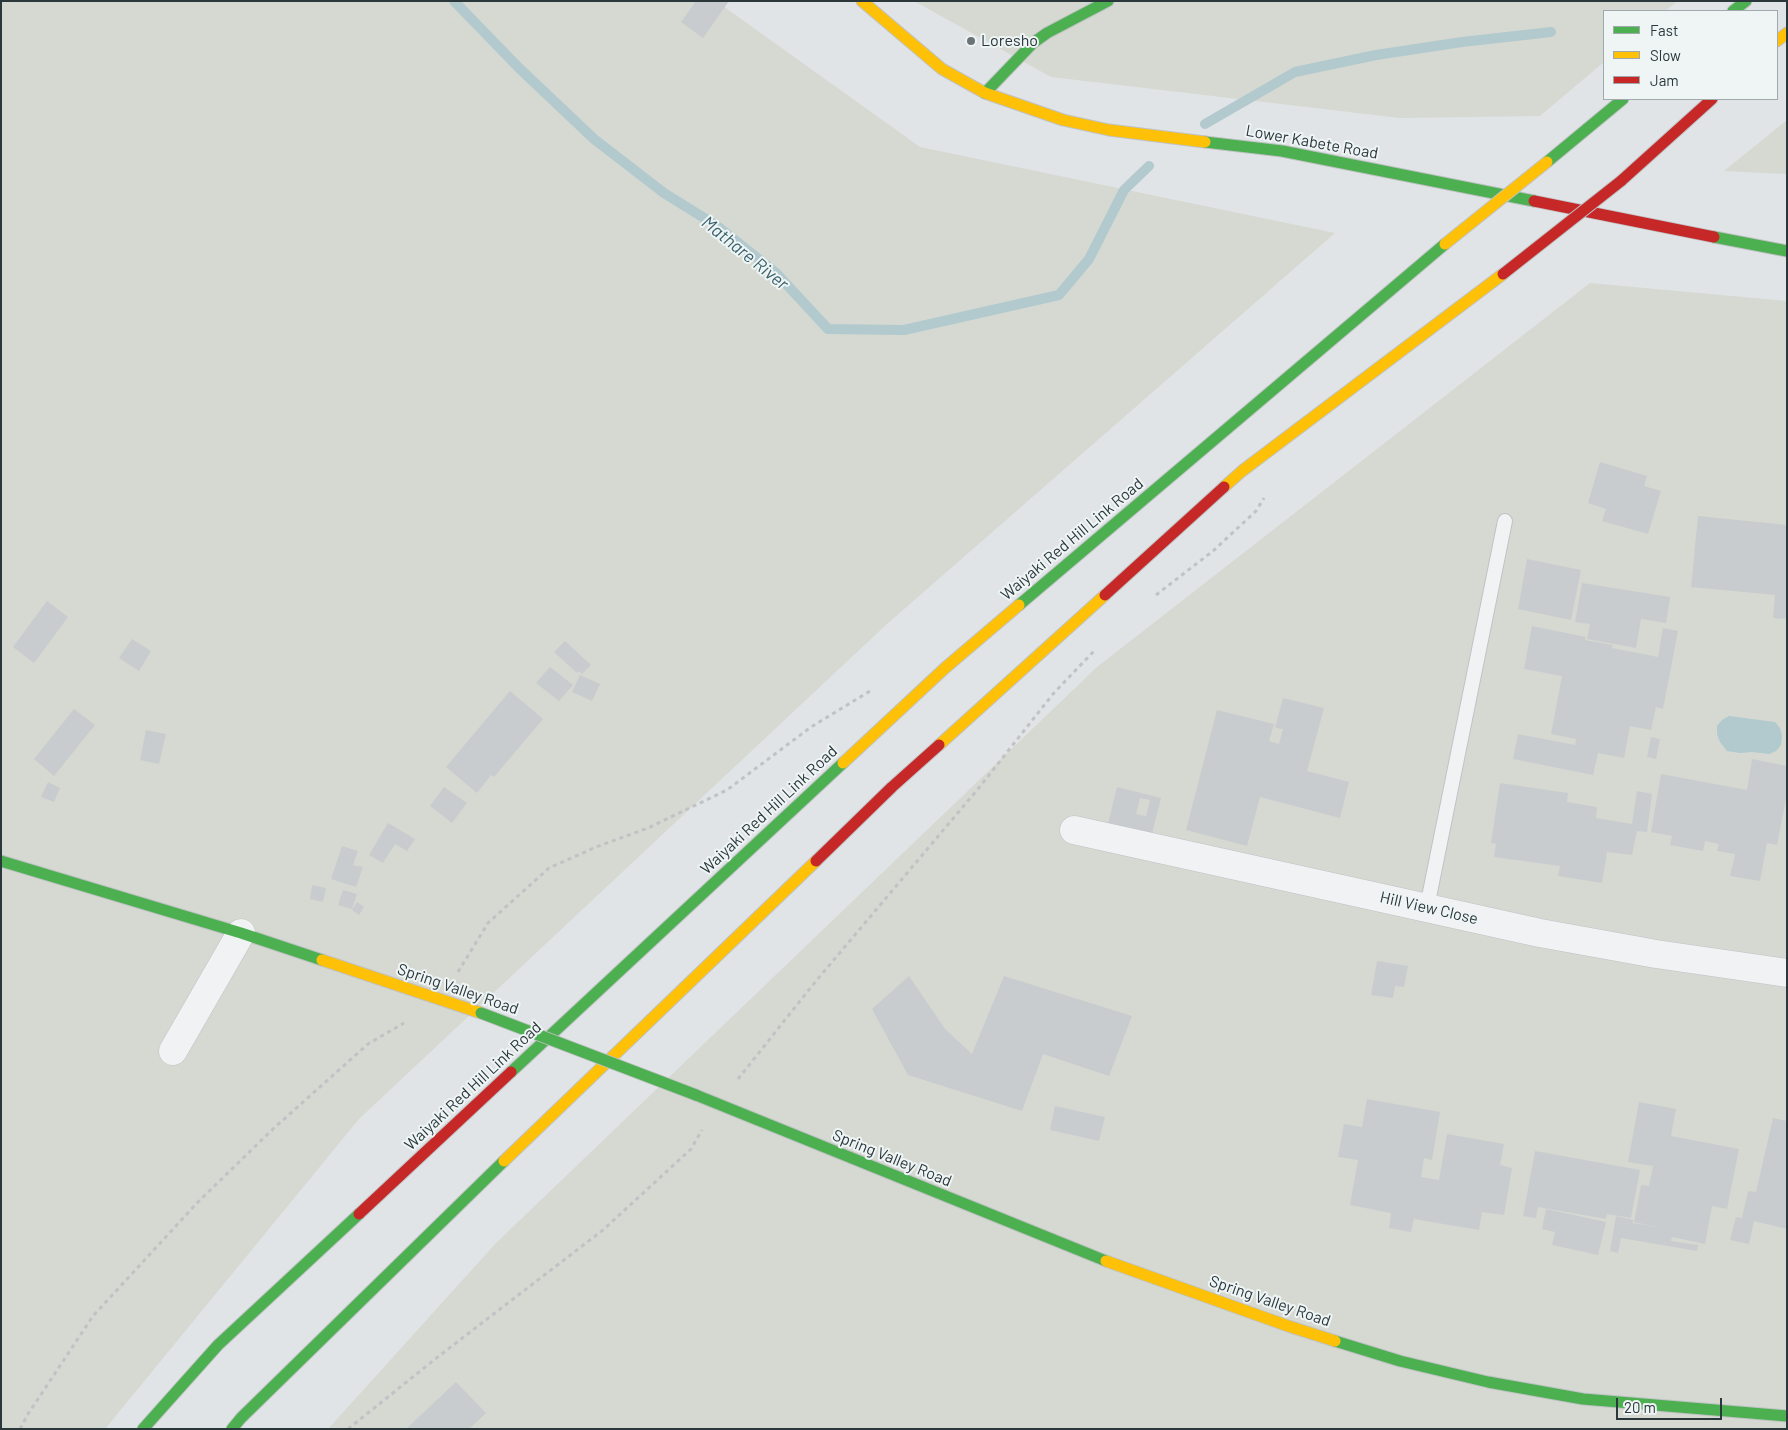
<!DOCTYPE html>
<html>
<head>
<meta charset="utf-8">
<style>
	body { margin:0 }
	#map { position:relative; width:1788px; height:1430px; overflow:hidden; background:#e1e4e6; font-family:Barlow,sans-serif }
	canvas { display:block }
	.frame { position:absolute; inset:0; border:2px solid #2a383c; pointer-events:none }
	.legend { position:absolute; left:1603px; top:10px; width:175px; height:90px; box-sizing:border-box; background:#eff4f5; border:1px solid #a0a9ab; margin:0; padding:6px 9px; list-style:none; font-size:15px; color:#2a383c }
	.legend li { display:flex; align-items:center; gap:10px; height:25px }
	.legend b { width:25px; border:1px solid #a0a9ab }
	.scale { position:absolute; left:1616px; top:1398px; width:106px; height:22px; box-sizing:border-box; border:2px solid #2a383c; border-top:0; padding-left:6px; font-size:15px; line-height:18px; white-space:nowrap; color:#2a383c; -webkit-text-stroke:4px #eff4f5; paint-order:stroke }
</style>
</head>
<body>
<div id="map">
<canvas width="1788" height="1430"></canvas>
<div class="frame"></div>
<ul class="legend">
<li><b style="height:6px;background:#4caf50"></b>Fast</li>
<li><b style="height:6px;background:#ffc107"></b>Slow</li>
<li><b style="height:6px;background:#c62828"></b>Jam</li>
</ul>
<div class="scale">20 m</div>
</div>
<script>
const context = document.querySelector('canvas').getContext('2d');
context.lineJoin = 'round';
function fillPath(path, color) {
  context.fillStyle = color;
  context.fill(path, 'evenodd');
}
function shape(rows) {
  const path = new Path2D();
  for (const r of rows) {
    path.moveTo(r[0], r[1]);
    for (let i = 2; i < r.length; i += 2) path.lineTo(r[i], r[i + 1]);
  }
  return path;
}
function trace(path, color, width, dash) {
  context.strokeStyle = color;
  context.lineWidth = width;
  context.lineCap = dash ? 'butt' : 'round';
  context.setLineDash(dash || []);
  context.stroke(path);
}
function write(font, color, halo, rows, align = 'center') {
  context.font = font + ' Barlow,sans-serif';
  context.lineWidth = 4;
  context.setLineDash([]);
  context.textBaseline = 'middle';
  context.strokeStyle = halo;
  context.fillStyle = color;
  for (const [text, x, y, turn = 0] of rows) {
    context.save();
    context.translate(x, y);
    context.rotate((+turn || 0) * Math.PI / 180);
    context.textAlign = isNaN(turn) ? turn : align;
    if (halo) context.strokeText(text, 0, 0);
    context.fillText(text, 0, 0);
    context.restore();
  }
}
const green = shape([
	[1,1,716,1,920,147,1335,233,887,624,359,1119,105,1429,1,1429],
	[914,1,1678,1,1665,11,1604,11,1604,62,1540,116,1400,118,1051,77],
	[1787,120,1787,174,1724,171],
	[1590,283,1787,301,1787,1429,328,1429,496,1243,1097,667]
]);
const water = shape([
	[1729,716,1775,722,1780,728,1782,736,1781,745,1776,751,1769,754,1752,752,1740,753,1727,751,1720,742,1717,734,1717,726,1722,720]
]);
const stream = shape([
	[454,1,519,68,594,139,664,193,717,226,776,273,828,329,904,330,1059,295,1089,259,1124,190,1149,166],
	[1205,124,1295,72,1376,55,1462,42,1551,32]
]);
const building = shape([
	[696,1,729,1,703,38,681,22],
	[1600,462,1647,476,1644,486,1661,491,1648,534,1602,521,1606,509,1588,503],
	[1698,516,1787,525,1787,619,1773,618,1775,595,1691,587],
	[1527,559,1581,570,1571,620,1518,609],
	[1582,583,1670,597,1666,623,1641,619,1636,648,1587,639,1590,624,1575,622],
	[47,601,68,617,34,663,13,647],
	[1532,626,1586,637,1585,640,1613,645,1612,648,1658,657,1663,628,1678,631,1663,709,1656,707,1651,730,1630,726,1624,758,1598,753,1593,775,1513,759,1518,734,1575,745,1576,739,1551,734,1562,676,1524,669],
	[132,639,151,651,139,671,119,658],
	[565,641,591,665,582,674,579,671,577,673,554,652],
	[550,667,573,685,559,701,536,683],
	[580,675,600,684,592,701,572,692],
	[510,691,543,719,494,777,491,775,477,793,446,767],
	[1283,698,1324,708,1307,771,1349,782,1340,818,1260,797,1247,846,1186,830,1217,710,1274,724,1269,741,1279,744,1283,729,1275,728],
	[74,709,95,725,54,776,34,759],
	[146,730,166,734,159,764,140,760],
	[1651,737,1660,739,1656,759,1647,757],
	[1752,759,1787,766,1787,794,1777,845,1767,843,1760,881,1730,876,1735,854,1717,851,1719,844,1705,841,1703,851,1670,845,1672,836,1651,832,1661,774,1747,790],
	[48,782,60,788,54,802,41,797],
	[1500,783,1568,793,1567,802,1597,807,1596,818,1632,824,1637,791,1652,794,1647,832,1637,831,1632,855,1607,852,1602,883,1558,876,1560,866,1494,857,1496,844,1491,843],
	[444,787,467,803,452,823,430,806],
	[1117,787,1161,798,1151,838,1107,828],
	[1140,798,1150,800,1146,816,1136,814],
	[388,823,415,839,407,851,395,844,383,863,369,855],
	[342,846,358,851,353,865,363,867,356,887,331,879],
	[312,885,326,888,323,902,310,899],
	[343,890,357,894,352,909,338,905],
	[357,902,364,907,359,915,352,910],
	[1377,961,1408,966,1404,987,1395,986,1393,998,1371,995],
	[909,976,945,1029,972,1054,1004,976,1132,1016,1109,1076,1043,1054,1022,1111,908,1075,872,1009],
	[1367,1099,1440,1112,1432,1160,1424,1158,1421,1177,1439,1180,1447,1134,1504,1144,1500,1165,1512,1168,1504,1215,1482,1212,1479,1230,1414,1219,1411,1232,1389,1228,1391,1213,1350,1205,1358,1160,1338,1157,1344,1124,1362,1127],
	[1639,1102,1676,1109,1671,1136,1739,1149,1727,1209,1712,1206,1705,1244,1672,1237,1671,1241,1698,1245,1697,1251,1621,1238,1618,1253,1610,1251,1616,1216,1633,1220,1633,1226,1634,1223,1661,1228,1634,1222,1641,1185,1649,1186,1653,1166,1628,1162],
	[1055,1106,1105,1117,1099,1141,1050,1130],
	[1773,1118,1787,1121,1787,1229,1754,1221,1749,1244,1730,1240,1736,1217,1742,1218,1748,1191,1756,1192],
	[1535,1151,1640,1170,1631,1218,1607,1214,1606,1219,1538,1207,1536,1218,1523,1216],
	[1546,1209,1606,1222,1598,1255,1552,1245,1555,1232,1542,1229],
	[456,1382,486,1413,469,1429,406,1429]
]);
const path = shape([
	[1156,595,1213,551,1256,511,1264,498],
	[458,972,488,923,549,868,596,847,648,828,727,790,811,727,870,691],
	[738,1079,816,981,978,789,1053,694,1094,651],
	[20,1429,28,1414,93,1316,198,1202,274,1128,368,1044,404,1023],
	[348,1429,439,1356,603,1230,691,1149,702,1130]
]);
const lane = shape([
	[1427,907,1505,521]
]);
const street = shape([
	[1074,830,1540,933,1656,954,1787,973],
	[173,1051,241,933]
]);
const fast = shape([
	[1733,11,1746,1],
	[985,93,1033,43,1047,33,1108,1],
	[1205,142,1282,151,1534,201],
	[1547,162,1623,99],
	[1714,237,1787,251],
	[1019,605,1445,244],
	[1,861,241,933,322,960],
	[511,1072,843,763],
	[696,1095,1106,1261],
	[1335,1341,1400,1361,1488,1382,1583,1399,1787,1416],
	[143,1429,218,1345,359,1214],
	[232,1429,241,1418,504,1161]
]);
const slow = shape([
	[862,1,942,69,985,93,1063,120,1109,130,1205,142],
	[1777,41,1787,33],
	[1224,487,1242,471,1503,274],
	[939,745,1105,595],
	[843,763,945,668,1019,605],
	[322,960,481,1013],
	[504,1161,816,861],
	[1106,1261,1288,1326,1335,1341]
]);
const jam = shape([
	[1621,181,1712,99],
	[1534,201,1714,237],
	[1105,595,1224,487],
	[816,861,892,787,939,745],
	[359,1214,511,1072]
]);
const fastBridge = shape([
	[481,1013,696,1095]
]);
const slowBridge = shape([
	[1445,244,1547,162]
]);
const jamBridge = shape([
	[1503,274,1621,181]
]);
const markers = [
	[971,41,5,"#6a7478"]
];
const poiNames = [
	["Loresho",981,41]
];
const streetNames = [
	["Lower Kabete Road",1312,142,10],
	["Waiyaki Red Hill Link Road",1072,539,-40],
	["Waiyaki Red Hill Link Road",769,810,-43],
	["Hill View Close",1429,908,13],
	["Spring Valley Road",458,989,19],
	["Waiyaki Red Hill Link Road",473,1086,-43],
	["Spring Valley Road",892,1158,22],
	["Spring Valley Road",1270,1301,19]
];
const waterNames = [
	["Mathare River",745,253,39]
];
fillPath(green, '#d5d9d2');
fillPath(water, '#b2c9ce');
trace(stream, '#b2c9ce', 10);
fillPath(building, '#c9ccce');
trace(lane, '#bfc2c4', 16);
trace(street, '#bfc2c4', 29);
trace(fast, '#bfc2c4', 13);
trace(slow, '#bfc2c4', 13);
trace(jam, '#bfc2c4', 13);
trace(path, '#bfc3c4', 3, [4, 4]);
trace(lane, '#f0f2f3', 14);
trace(street, '#f0f2f3', 28);
trace(fast, '#4caf50', 11);
trace(slow, '#ffc107', 11);
trace(jam, '#c62828', 11);
trace(fastBridge, '#bfc2c4', 13, []);
trace(slowBridge, '#bfc2c4', 13, []);
trace(jamBridge, '#bfc2c4', 13, []);
trace(fastBridge, '#4caf50', 11);
trace(slowBridge, '#ffc107', 11);
trace(jamBridge, '#c62828', 11);
for (const [x, y, r, color] of markers) {
  const dot = new Path2D();
  dot.arc(x, y, r, 0, 2 * Math.PI);
  context.fillStyle = color;
  context.fill(dot);
  trace(dot, '#eff4f5', 2);
}
write('16px', '#2a383c', '#eff4f5', poiNames, 'left');
write('16px', '#2a383c', '#eff4f5', streetNames);
write('italic 18px', '#39636c', '#eff4f5', waterNames);
</script>
</body>
</html>
